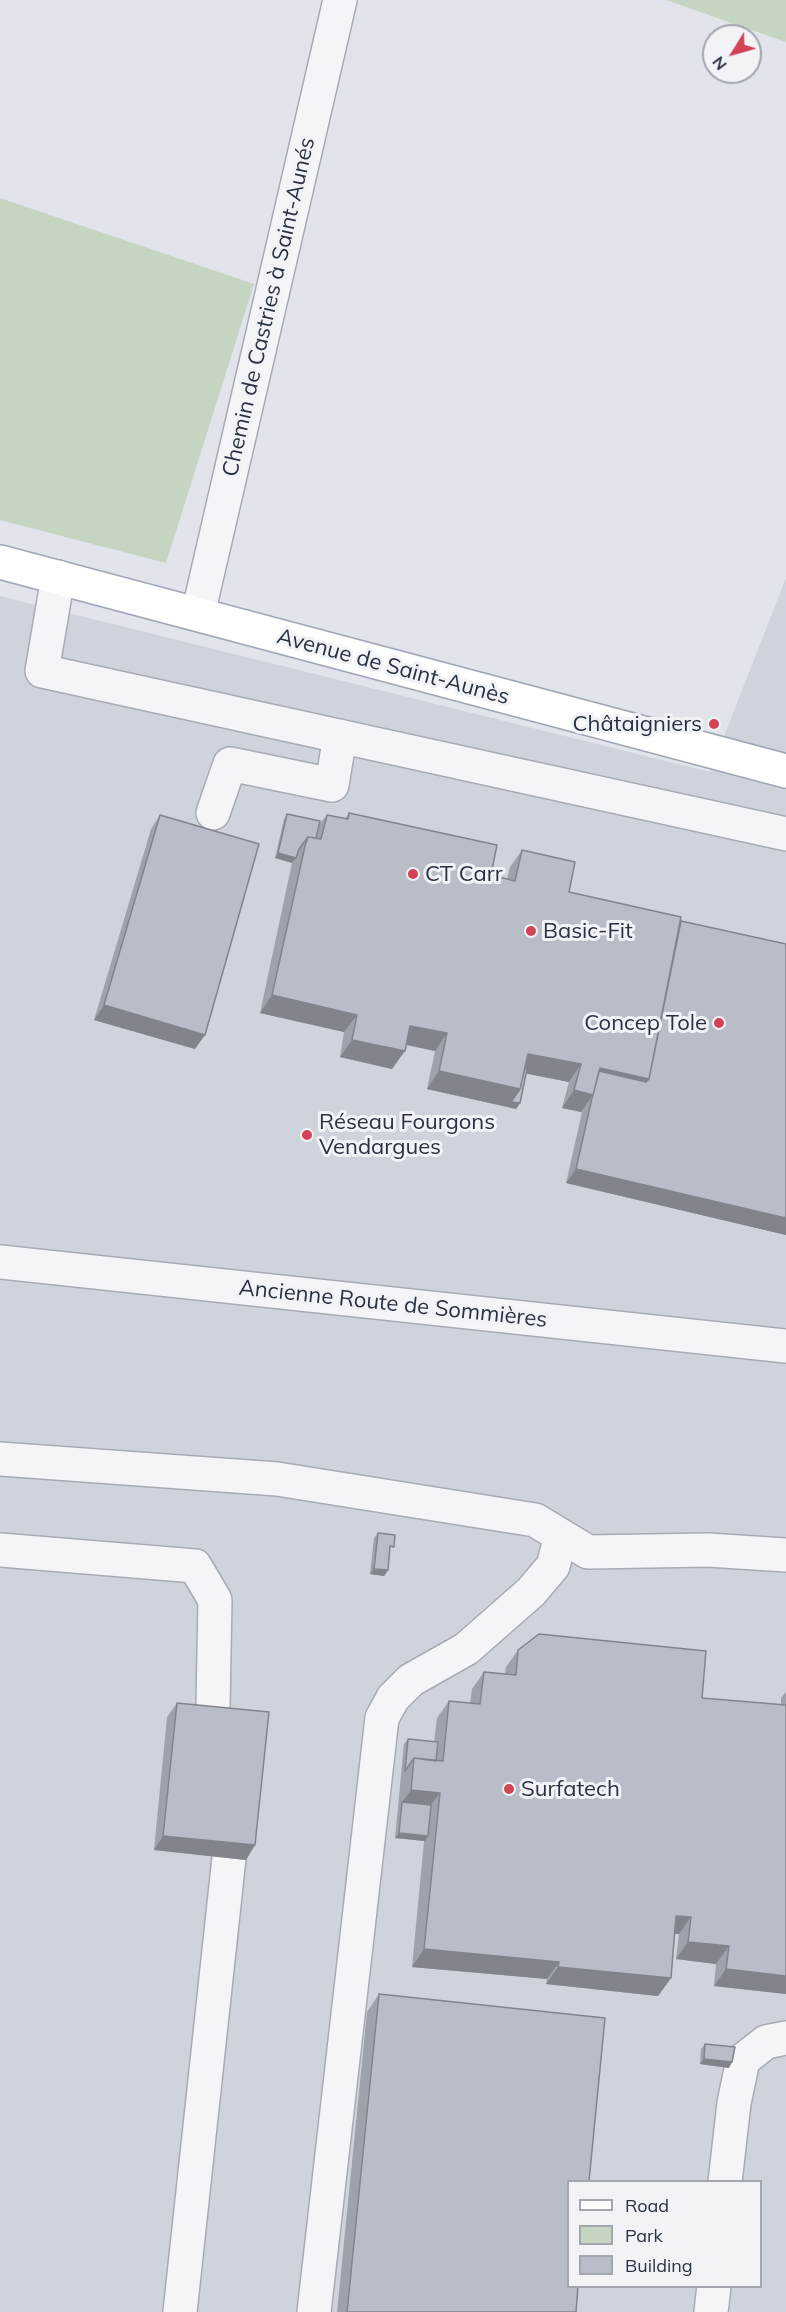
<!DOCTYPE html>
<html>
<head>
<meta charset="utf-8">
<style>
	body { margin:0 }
	#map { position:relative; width:786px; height:2312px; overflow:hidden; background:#e1e4ea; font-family:Mulish,sans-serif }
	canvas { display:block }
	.legend { position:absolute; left:567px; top:2180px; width:195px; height:108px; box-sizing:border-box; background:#f1f3f7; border:2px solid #a1a6af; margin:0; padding:8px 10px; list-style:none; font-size:18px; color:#293242 }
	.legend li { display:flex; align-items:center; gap:12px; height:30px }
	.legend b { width:30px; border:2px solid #a1a6af }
	.north { position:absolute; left:702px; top:24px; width:60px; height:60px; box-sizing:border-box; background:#f1f3f7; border:2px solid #a1a6af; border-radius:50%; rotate:233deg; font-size:16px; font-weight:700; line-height:24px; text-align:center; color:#293242 }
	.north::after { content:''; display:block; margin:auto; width:21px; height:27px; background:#d24356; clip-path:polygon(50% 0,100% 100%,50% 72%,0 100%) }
</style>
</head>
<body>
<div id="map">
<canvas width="786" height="2312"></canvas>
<ul class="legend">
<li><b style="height:8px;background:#fff"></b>Road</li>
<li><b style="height:16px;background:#c6d4c2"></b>Park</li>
<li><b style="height:16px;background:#b8bdc7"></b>Building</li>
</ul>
<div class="north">N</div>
</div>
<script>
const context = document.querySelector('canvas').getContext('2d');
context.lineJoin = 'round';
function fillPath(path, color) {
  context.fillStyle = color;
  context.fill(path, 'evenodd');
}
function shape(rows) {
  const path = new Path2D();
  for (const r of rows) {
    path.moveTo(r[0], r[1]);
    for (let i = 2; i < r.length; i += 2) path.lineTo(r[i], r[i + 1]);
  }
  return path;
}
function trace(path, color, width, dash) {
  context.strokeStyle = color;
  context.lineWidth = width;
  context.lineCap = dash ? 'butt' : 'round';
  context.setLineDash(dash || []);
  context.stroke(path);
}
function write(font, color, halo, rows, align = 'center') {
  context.font = font + ' Mulish,sans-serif';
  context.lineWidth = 6;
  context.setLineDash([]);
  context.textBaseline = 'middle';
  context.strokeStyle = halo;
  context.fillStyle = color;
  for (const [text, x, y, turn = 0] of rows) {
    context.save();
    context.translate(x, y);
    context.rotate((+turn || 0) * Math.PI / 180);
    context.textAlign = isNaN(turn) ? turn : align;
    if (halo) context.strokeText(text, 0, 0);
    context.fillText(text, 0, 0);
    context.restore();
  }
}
const built = shape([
	[786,578,786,2312,0,2312,0,596,710,772],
	[568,2182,760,2182,760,2286,568,2286]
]);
const green = shape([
	[666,0,786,0,786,42],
	[0,198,254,284,166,563,0,520]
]);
const minor = shape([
	[58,577,42,671,786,834],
	[198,614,340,0],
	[213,813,230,764,332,785,340,736],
	[0,1262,786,1346],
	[0,1459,277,1479,535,1520,588,1552,708,1550,786,1555],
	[0,1550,195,1566,215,1600,213,1705],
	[725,2182,734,2103,743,2060,766,2042,786,2038],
	[180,2312,229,1858],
	[314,2312,382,1718,393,1698,411,1680,466,1649,531,1592,553,1566,561,1536],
	[711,2312,714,2286]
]);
const major = shape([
	[0,562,786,771]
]);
const wall = shape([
	[349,813,491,875,507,879,510,867,522,850,569,892,681,921,786,944,786,1235,566,1183,582,1112,562,1108,569,1082,526,1073,520,1103,516,1109,427,1089,435,1051,406,1045,392,1069,340,1057,344,1032,260,1013,292,863,275,858,284,819,287,814,318,826,327,815,345,819],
	[160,815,195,1049,94,1020,151,829],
	[378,1533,390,1552,388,1570,384,1576,370,1574,374,1538],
	[518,1650,702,1698,781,1705,781,1698,786,1692,786,1994,714,1986,716,1964,676,1959,679,1934,674,1934,671,1978,658,1996,546,1984,547,1979,412,1967,424,1841,395,1838,404,1744,408,1739,434,1742,437,1718,449,1701,470,1703,472,1689,484,1672,505,1674,506,1667],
	[177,1703,246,1860,154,1850,167,1717],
	[379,1994,576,2312,337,2312,367,2012],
	[705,2044,729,2068,700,2064,701,2049]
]);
const shadedWall = shape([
	[278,853,296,858,292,863,275,858],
	[272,995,357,1015,344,1032,260,1013],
	[104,1005,205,1035,195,1049,94,1020],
	[410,1026,447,1033,435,1051,398,1043],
	[352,1040,405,1051,392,1069,340,1057],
	[528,1054,581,1064,569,1082,518,1072],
	[600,1068,649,1079,636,1096,597,1071],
	[439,1071,520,1089,508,1107,427,1089],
	[574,1090,593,1095,581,1112,562,1108],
	[511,1102,520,1103,516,1109,508,1107],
	[576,1169,786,1218,786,1235,566,1183],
	[374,1569,388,1570,384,1576,370,1574],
	[411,1790,440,1793,427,1810,402,1802],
	[399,1833,428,1836,425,1841,395,1838],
	[163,1836,255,1845,246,1860,154,1850],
	[676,1916,691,1917,679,1934,664,1933],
	[688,1942,729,1946,716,1964,676,1959],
	[424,1949,559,1962,547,1979,412,1967],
	[558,1967,671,1978,658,1996,546,1984],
	[726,1969,786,1976,786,1994,714,1986],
	[704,2059,732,2062,729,2068,700,2064]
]);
const building = shape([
	[349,813,497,845,491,875,515,881,522,850,575,862,569,892,681,917,649,1079,600,1068,593,1095,574,1090,581,1064,528,1054,520,1089,439,1071,447,1033,410,1026,405,1051,352,1040,357,1015,272,995,305,846,308,837,321,839,327,815,348,819,349,813],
	[287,814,320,821,316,838,308,837,299,849,296,858,278,853,287,814],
	[160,815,259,844,205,1035,104,1005,160,815],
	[681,921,786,944,786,1218,576,1169,592,1098,593,1095,599,1071,646,1082,649,1079,681,921],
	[525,1068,527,1069,520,1103,511,1102,520,1089,525,1068],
	[378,1533,395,1535,394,1547,390,1546,388,1570,374,1569,378,1533],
	[539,1634,706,1651,702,1698,786,1705,786,1976,726,1969,729,1946,688,1942,691,1917,676,1916,671,1978,558,1967,559,1962,424,1949,440,1793,411,1790,414,1758,443,1761,449,1701,480,1704,484,1672,516,1675,518,1650,539,1634],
	[177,1703,269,1712,255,1845,163,1836,177,1703],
	[408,1739,438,1742,436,1761,414,1758,405,1771,408,1739],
	[402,1802,431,1805,428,1836,399,1833,402,1802],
	[379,1994,605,2018,589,2181,568,2181,568,2286,578,2286,576,2312,347,2312,379,1994],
	[705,2044,735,2047,732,2062,704,2059,705,2044]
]);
const markers = [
	[714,724,6,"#d24356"],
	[413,874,6,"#d24356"],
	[531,931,6,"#d24356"],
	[719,1023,6,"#d24356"],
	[307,1135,6,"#d24356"],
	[509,1789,6,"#d24356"]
];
const streetNames = [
	["Chemin de Castries à Saint-Aunés",269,307,-77],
	["Avenue de Saint-Aunès",393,667,15],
	["Ancienne Route de Sommières",393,1304,6]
];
const poiNames = [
	["Châtaigniers",702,724,"right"],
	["CT Carr",425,874],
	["Basic-Fit",543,931],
	["Concep Tole",707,1023,"right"],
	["Réseau Fourgons",319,1122],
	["Vendargues",319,1147],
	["Surfatech",521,1789]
];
fillPath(built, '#cfd3dc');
fillPath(green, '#c6d4c2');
trace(minor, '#a6abb4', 36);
trace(major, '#a0a8b6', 36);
trace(minor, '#f4f5f8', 33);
trace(major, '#fff', 33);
fillPath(wall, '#9ea3ab');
fillPath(shadedWall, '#81848b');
fillPath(building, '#b8bdc7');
trace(building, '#81848b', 1.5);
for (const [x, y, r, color] of markers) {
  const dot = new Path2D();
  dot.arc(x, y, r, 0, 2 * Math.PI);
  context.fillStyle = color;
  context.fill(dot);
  trace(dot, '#f1f3f7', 2);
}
write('22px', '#293242', '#f1f3f7', streetNames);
write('22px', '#293242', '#f1f3f7', poiNames, 'left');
</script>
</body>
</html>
